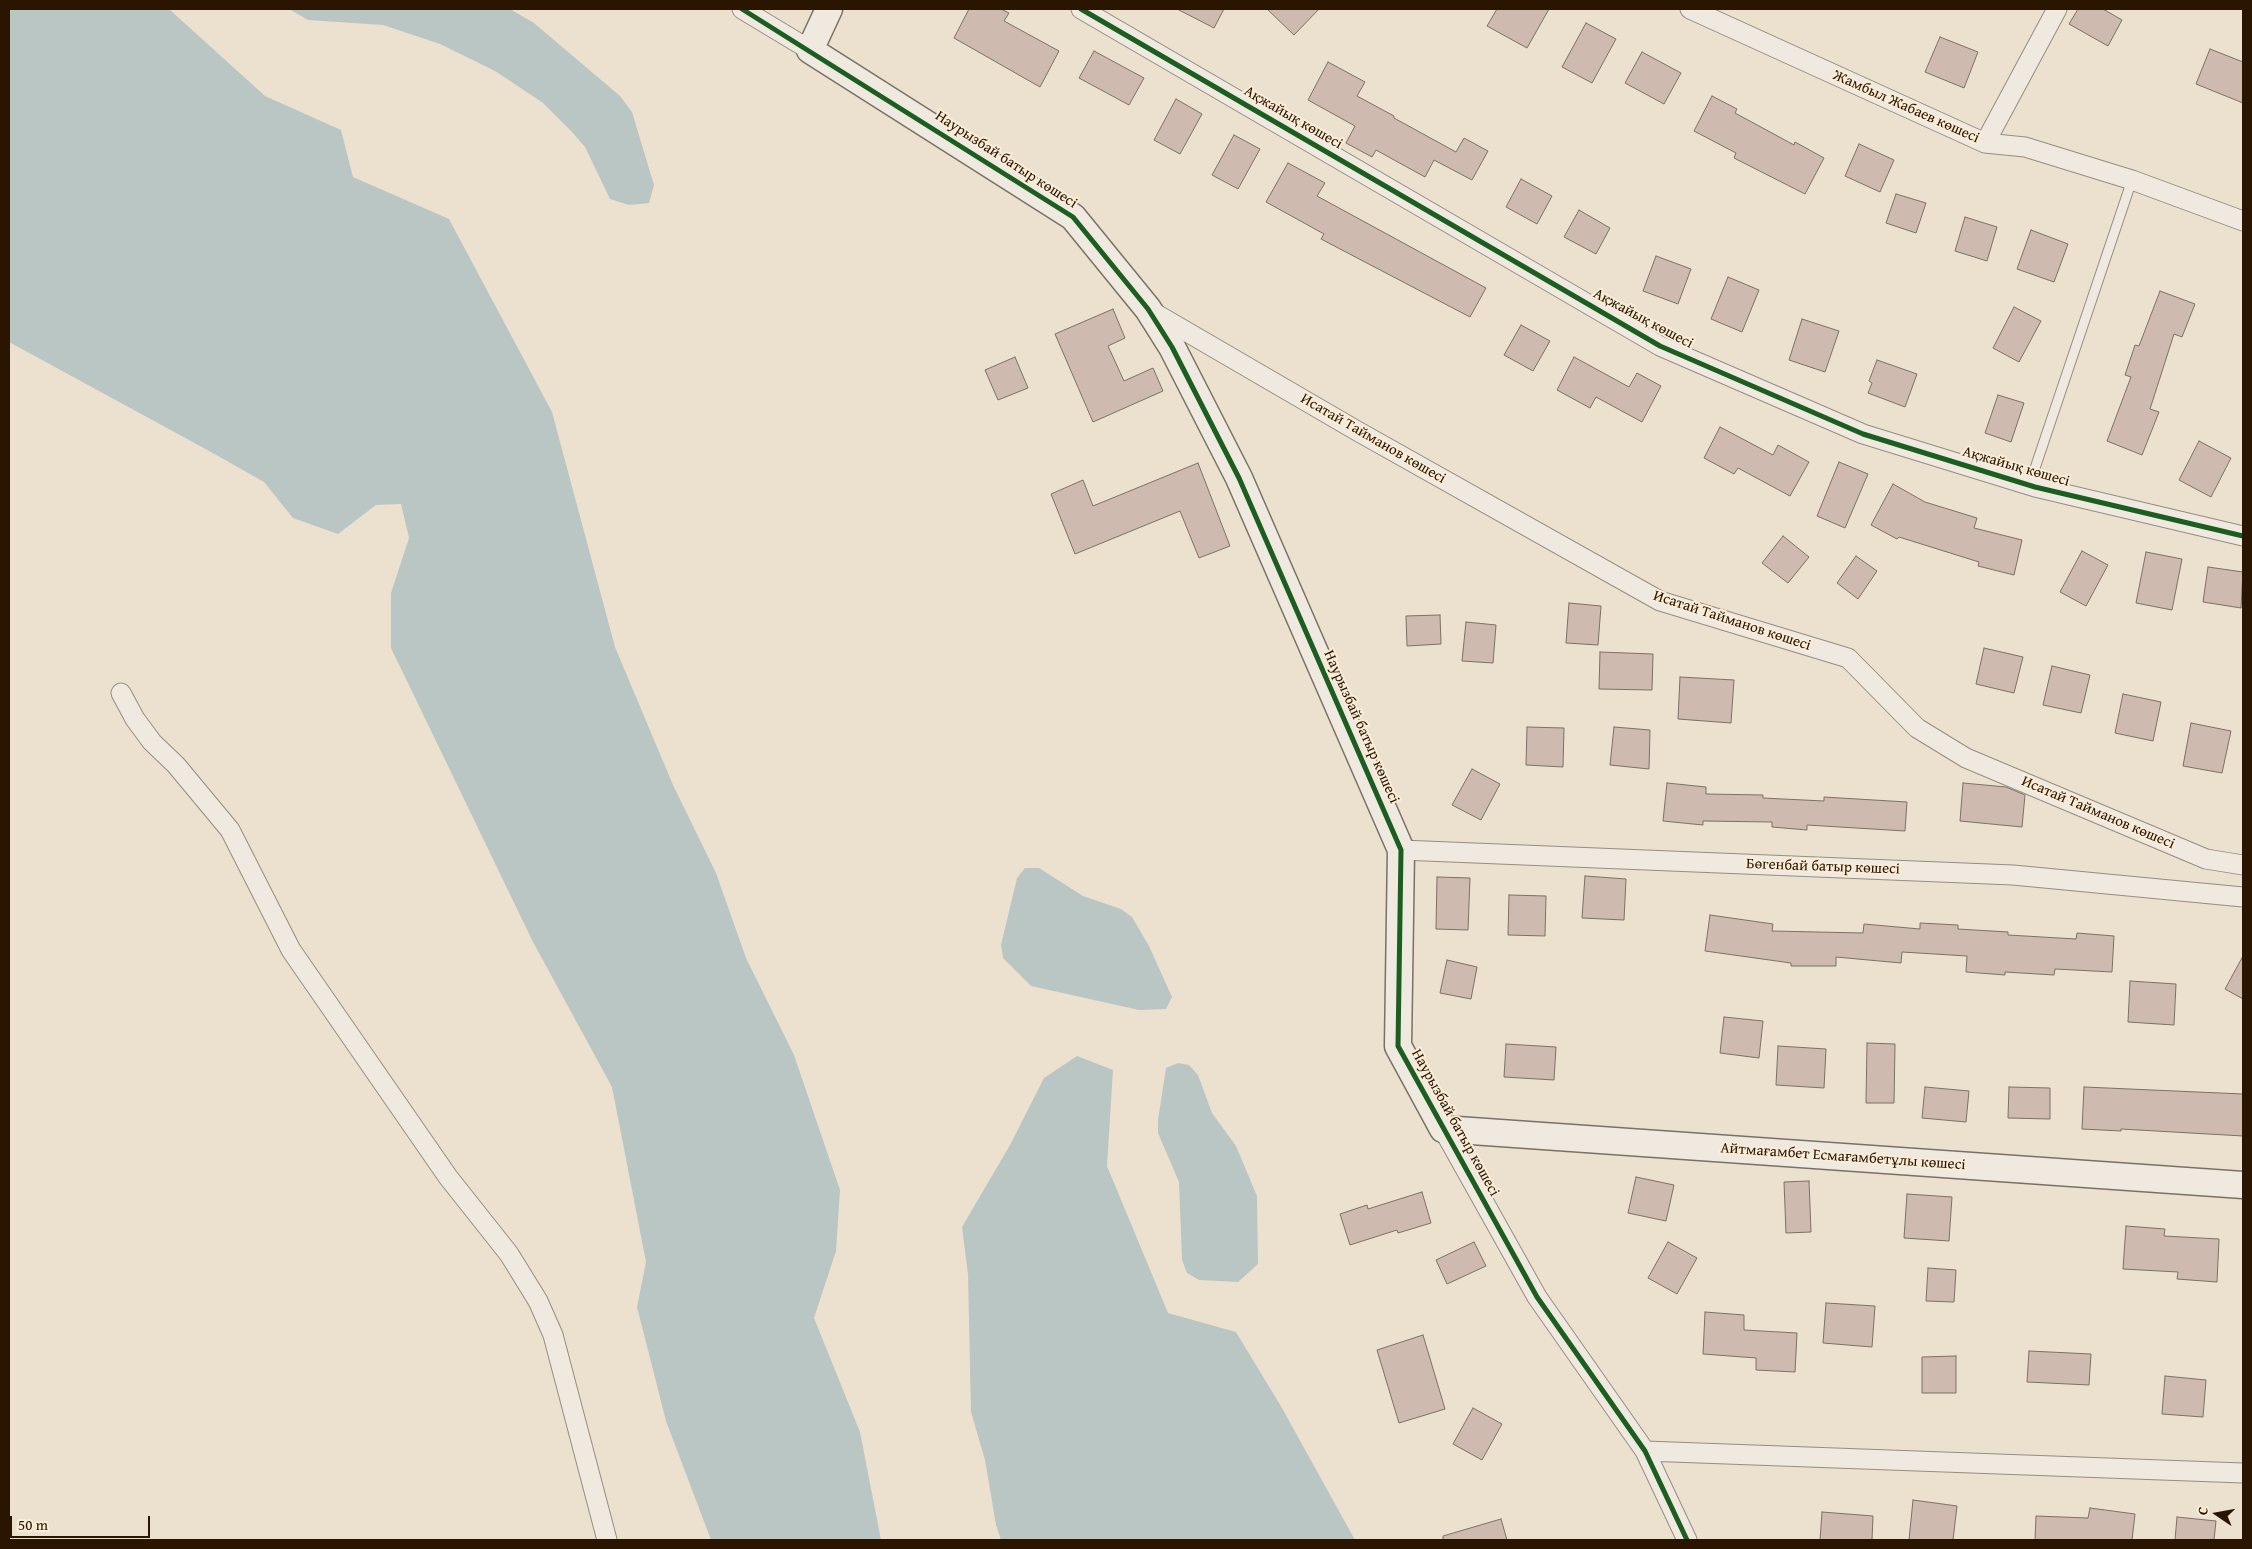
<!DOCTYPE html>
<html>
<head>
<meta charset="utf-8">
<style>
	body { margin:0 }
	#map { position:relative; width:2252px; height:1549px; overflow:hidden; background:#ece1cf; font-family:"Gentium Book Plus",serif }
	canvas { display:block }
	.frame { position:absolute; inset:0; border:10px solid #2a1501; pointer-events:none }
	.north { position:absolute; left:2192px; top:1489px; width:50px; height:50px; -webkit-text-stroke:4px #faedd8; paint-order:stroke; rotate:282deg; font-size:14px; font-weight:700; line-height:20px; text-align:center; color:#2a1501 }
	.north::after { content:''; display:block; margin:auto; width:18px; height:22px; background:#2a1501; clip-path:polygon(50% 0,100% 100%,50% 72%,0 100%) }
	.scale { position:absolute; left:10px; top:1516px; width:140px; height:22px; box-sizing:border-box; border:2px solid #2a1501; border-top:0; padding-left:6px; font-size:15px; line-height:18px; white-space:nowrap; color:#2a1501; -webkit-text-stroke:4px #faedd8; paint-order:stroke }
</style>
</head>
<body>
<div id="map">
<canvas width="2252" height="1549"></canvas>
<div class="frame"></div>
<div class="north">С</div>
<div class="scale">50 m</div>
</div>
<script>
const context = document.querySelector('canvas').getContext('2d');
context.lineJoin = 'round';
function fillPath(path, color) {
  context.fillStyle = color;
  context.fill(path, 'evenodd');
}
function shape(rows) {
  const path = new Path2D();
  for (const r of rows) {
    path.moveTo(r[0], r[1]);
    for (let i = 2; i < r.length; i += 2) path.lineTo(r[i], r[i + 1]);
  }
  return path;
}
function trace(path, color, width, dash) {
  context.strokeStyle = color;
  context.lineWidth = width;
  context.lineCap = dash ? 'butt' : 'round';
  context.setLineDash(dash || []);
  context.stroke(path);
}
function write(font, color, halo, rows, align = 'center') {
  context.font = font + ' "Gentium Book Plus",serif';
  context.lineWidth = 4;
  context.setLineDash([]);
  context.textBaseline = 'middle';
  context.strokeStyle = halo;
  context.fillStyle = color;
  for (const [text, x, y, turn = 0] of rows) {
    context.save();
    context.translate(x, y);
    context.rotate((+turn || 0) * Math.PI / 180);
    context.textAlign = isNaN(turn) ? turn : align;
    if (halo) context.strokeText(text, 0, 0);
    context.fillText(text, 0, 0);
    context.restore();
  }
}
const water = shape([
	[9,9,169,9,265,96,341,130,353,177,449,219,552,412,615,647,673,785,716,873,746,958,794,1055,840,1190,836,1251,814,1318,860,1432,881,1540,711,1540,666,1421,637,1307,646,1262,612,1087,533,942,391,648,391,593,409,538,401,504,376,505,338,534,293,518,264,482,211,452,9,342],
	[289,9,510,9,534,23,620,96,632,112,654,185,649,203,629,205,610,199,585,147,573,133,543,103,495,71,440,44,383,25,308,20],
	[1025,868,1039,868,1083,896,1121,909,1132,917,1149,946,1172,997,1166,1009,1139,1010,1031,986,1003,958,1001,945,1017,878],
	[1077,1056,1113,1070,1107,1166,1168,1313,1236,1332,1282,1408,1355,1540,1001,1540,996,1525,985,1460,971,1412,968,1274,962,1227,1010,1145,1044,1078],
	[1178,1063,1189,1065,1198,1075,1212,1113,1236,1146,1257,1196,1258,1264,1238,1282,1199,1280,1187,1273,1182,1260,1179,1182,1158,1133,1158,1120,1166,1068]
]);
const building = shape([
	[969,9,1001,9,1009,13,1004,21,1059,51,1040,87,954,38,969,9],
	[1177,9,1224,9,1214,28,1177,9],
	[1267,9,1319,9,1294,35,1267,9],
	[1497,9,1549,9,1527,48,1487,26,1497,9],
	[2078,9,2103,9,2122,20,2108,46,2069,24,2078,9],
	[1586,23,1616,39,1592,83,1562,67,1586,23],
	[1940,37,1978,52,1964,88,1925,72,1940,37],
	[2210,49,2243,62,2243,103,2196,84,2210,49],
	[1094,51,1144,78,1129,105,1079,78,1094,51],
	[1642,52,1681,73,1664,104,1625,83,1642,52],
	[1328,62,1365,82,1357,96,1394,116,1394,118,1456,152,1464,138,1488,151,1472,180,1434,160,1425,177,1376,150,1372,157,1346,143,1355,126,1308,100,1328,62],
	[1712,96,1737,109,1735,113,1794,145,1795,142,1824,158,1805,194,1734,158,1736,153,1694,131,1712,96],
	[1176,99,1202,114,1180,154,1154,140,1176,99],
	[1234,135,1260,149,1238,189,1212,175,1234,135],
	[1859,144,1894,160,1880,192,1845,176,1859,144],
	[1288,163,1325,183,1317,196,1486,288,1470,317,1321,239,1324,234,1266,202,1288,163],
	[1521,179,1552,196,1537,224,1506,207,1521,179],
	[1896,194,1926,203,1916,233,1886,223,1896,194],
	[1579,210,1610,228,1596,254,1564,237,1579,210],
	[1965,217,1997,227,1987,261,1955,251,1965,217],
	[2031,230,2068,244,2054,282,2017,269,2031,230],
	[1656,256,1691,269,1678,304,1643,291,1656,256],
	[1728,277,1759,290,1742,332,1711,319,1728,277],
	[2160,291,2195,304,2182,337,2174,334,2150,409,2159,412,2142,455,2107,441,2131,377,2125,375,2135,345,2139,346,2160,291],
	[2014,307,2041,321,2019,362,1993,348,2014,307],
	[1113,309,1125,338,1108,346,1124,381,1153,368,1163,391,1093,422,1055,334,1113,309],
	[1802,319,1839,331,1825,372,1789,360,1802,319],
	[1521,325,1550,341,1533,371,1504,355,1521,325],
	[1015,357,1028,388,998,400,985,370,1015,357],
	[1574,357,1629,387,1637,373,1661,386,1642,422,1596,397,1590,408,1557,390,1574,357],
	[1877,360,1917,374,1905,407,1868,393,1872,383,1869,381,1877,360],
	[1998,395,2024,403,2011,442,1985,433,1998,395],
	[1720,427,1773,455,1778,445,1809,462,1790,496,1738,468,1734,474,1704,458,1720,427],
	[2199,441,2231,458,2211,497,2179,480,2199,441],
	[1839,462,1868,474,1845,528,1817,516,1839,462],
	[1198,463,1230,546,1199,558,1180,511,1075,554,1051,494,1083,480,1093,506,1198,463],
	[1893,484,1925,502,1977,518,1974,528,2022,540,2014,575,1978,566,1979,562,1899,537,1897,539,1871,525,1893,484],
	[1783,536,1809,557,1788,583,1762,563,1783,536],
	[2082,551,2108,565,2086,606,2060,592,2082,551],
	[2146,552,2182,559,2172,610,2136,603,2146,552],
	[1856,556,1877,571,1858,599,1837,583,1856,556],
	[2208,567,2243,572,2241,608,2203,602,2208,567],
	[1569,603,1601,606,1598,645,1566,643,1569,603],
	[1440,615,1441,644,1407,646,1406,616,1440,615],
	[1466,622,1496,625,1493,663,1462,661,1466,622],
	[1984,648,2023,657,2014,693,1976,684,1984,648],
	[1600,652,1653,654,1652,690,1599,689,1600,652],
	[2052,666,2090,675,2081,713,2043,705,2052,666],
	[1680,677,1734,680,1731,723,1678,719,1680,677],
	[2123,694,2161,702,2153,741,2115,733,2123,694],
	[2191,723,2231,731,2222,773,2183,766,2191,723],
	[1527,727,1564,728,1563,767,1526,765,1527,727],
	[1614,727,1650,730,1649,769,1610,765,1614,727],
	[1472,769,1500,784,1481,820,1452,805,1472,769],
	[1667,783,1706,787,1706,794,1763,795,1763,798,1824,801,1824,797,1907,802,1905,831,1807,825,1807,830,1772,827,1772,822,1703,821,1703,825,1663,821,1667,783],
	[1963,783,2006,787,2025,795,2022,827,1960,821,1963,783],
	[1585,876,1626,879,1624,920,1582,918,1585,876],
	[1437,877,1470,878,1468,930,1436,929,1437,877],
	[1509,895,1546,896,1545,936,1508,935,1509,895],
	[1710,915,1773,924,1772,931,1863,933,1864,924,1920,929,1920,923,1958,925,1958,929,2008,932,2008,935,2076,939,2077,933,2114,936,2112,972,2055,969,2054,975,2005,972,2005,975,1966,972,1967,956,1902,952,1901,963,1836,957,1836,966,1791,966,1791,963,1705,951,1710,915],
	[2243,956,2243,999,2225,989,2243,956],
	[1447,960,1477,967,1471,999,1440,993,1447,960],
	[2130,981,2176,984,2174,1025,2128,1022,2130,981],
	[1724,1017,1763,1021,1759,1058,1720,1053,1724,1017],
	[1867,1043,1895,1044,1894,1103,1866,1103,1867,1043],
	[1506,1044,1556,1047,1554,1080,1504,1077,1506,1044],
	[1778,1046,1826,1049,1824,1088,1776,1085,1778,1046],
	[1925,1087,1969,1091,1966,1122,1922,1118,1925,1087],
	[2009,1087,2050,1088,2050,1119,2008,1118,2009,1087],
	[2084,1087,2243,1094,2243,1136,2121,1129,2121,1131,2082,1129,2084,1087],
	[1636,1177,1674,1185,1666,1221,1628,1213,1636,1177],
	[1809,1181,1811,1232,1786,1233,1784,1182,1809,1181],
	[1422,1192,1431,1223,1398,1233,1397,1230,1350,1245,1340,1214,1367,1205,1368,1209,1422,1192],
	[1907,1194,1952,1197,1949,1241,1904,1238,1907,1194],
	[2126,1226,2165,1229,2164,1236,2219,1239,2217,1282,2177,1279,2178,1272,2123,1269,2126,1226],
	[1474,1242,1486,1266,1447,1284,1436,1260,1474,1242],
	[1668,1242,1697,1258,1677,1294,1648,1278,1668,1242],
	[1928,1268,1956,1270,1954,1302,1926,1301,1928,1268],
	[1826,1303,1875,1306,1872,1347,1823,1343,1826,1303],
	[1705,1312,1744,1315,1744,1330,1797,1333,1795,1372,1756,1370,1756,1358,1703,1354,1705,1312],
	[1423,1335,1445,1409,1399,1423,1377,1350,1423,1335],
	[2029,1351,2091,1354,2089,1385,2027,1382,2029,1351],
	[1956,1356,1956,1393,1922,1393,1922,1357,1956,1356],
	[2165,1376,2206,1380,2203,1417,2162,1414,2165,1376],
	[1473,1408,1502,1424,1482,1460,1453,1444,1473,1408],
	[1913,1500,1957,1506,1953,1540,1909,1540,1913,1500],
	[2090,1508,2135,1514,2132,1540,2035,1540,2036,1516,2088,1518,2090,1508],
	[1822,1512,1873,1516,1872,1540,1820,1540,1822,1512],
	[2177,1517,2216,1521,2214,1540,2175,1540,2177,1517],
	[1501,1519,1507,1540,1443,1540,1443,1536,1501,1519]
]);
const lane = shape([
	[2029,486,2132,180]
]);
const street = shape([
	[742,9,810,50],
	[1081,9,1660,346,1863,434,2035,487,2243,536],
	[1690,9,1985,143,2025,147,2132,180,2243,221],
	[1985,143,2057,9],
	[1151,311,1359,432,1660,601,1848,658,1917,728,1966,758,2206,859,2243,865],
	[121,693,135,719,152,742,176,765,230,830,291,950,448,1177,509,1254,538,1301,553,1335,607,1540],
	[1401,850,2013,875,2243,897],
	[1443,1129,1537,1297,1645,1451,1687,1540],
	[1645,1451,2243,1473]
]);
const secondary = shape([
	[829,9,810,50,1073,217,1148,309,1172,347,1239,478,1401,850,1398,1046,1443,1129,2243,1185]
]);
const cycleway = shape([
	[742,9,1073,217,1148,309,1172,347,1239,478,1401,850,1398,1046,1537,1297,1645,1451,1687,1540],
	[1081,9,1660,346,1863,434,2035,487,2243,536]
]);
const streetNames = [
	["Жамбыл Жабаев көшесі",1906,107,24],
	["Ақжайық көшесі",1293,118,30],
	["Наурызбай батыр көшесі",1006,160,33],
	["Ақжайық көшесі",1643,319,28],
	["Исатай Тайманов көшесі",1373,439,30],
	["Ақжайық көшесі",2016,467,16],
	["Исатай Тайманов көшесі",1732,621,18],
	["Наурызбай батыр көшесі",1361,727,66],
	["Исатай Тайманов көшесі",2098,813,23],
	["Бөгенбай батыр көшесі",1823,867,2],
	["Наурызбай батыр көшесі",1455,1123,61],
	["Айтмағамбет Есмағамбетұлы көшесі",1843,1157,4]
];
fillPath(water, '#bac6c4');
fillPath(building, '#cebaaf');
trace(building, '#7a7165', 1);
trace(lane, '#968d80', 11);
trace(street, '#968d80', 21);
trace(secondary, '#7a7165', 29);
trace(lane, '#efe9e0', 9);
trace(street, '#efe9e0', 19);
trace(secondary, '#efe9e0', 26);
trace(cycleway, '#1b5e20', 5);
write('15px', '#2a1501', '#faedd8', streetNames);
</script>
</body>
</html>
